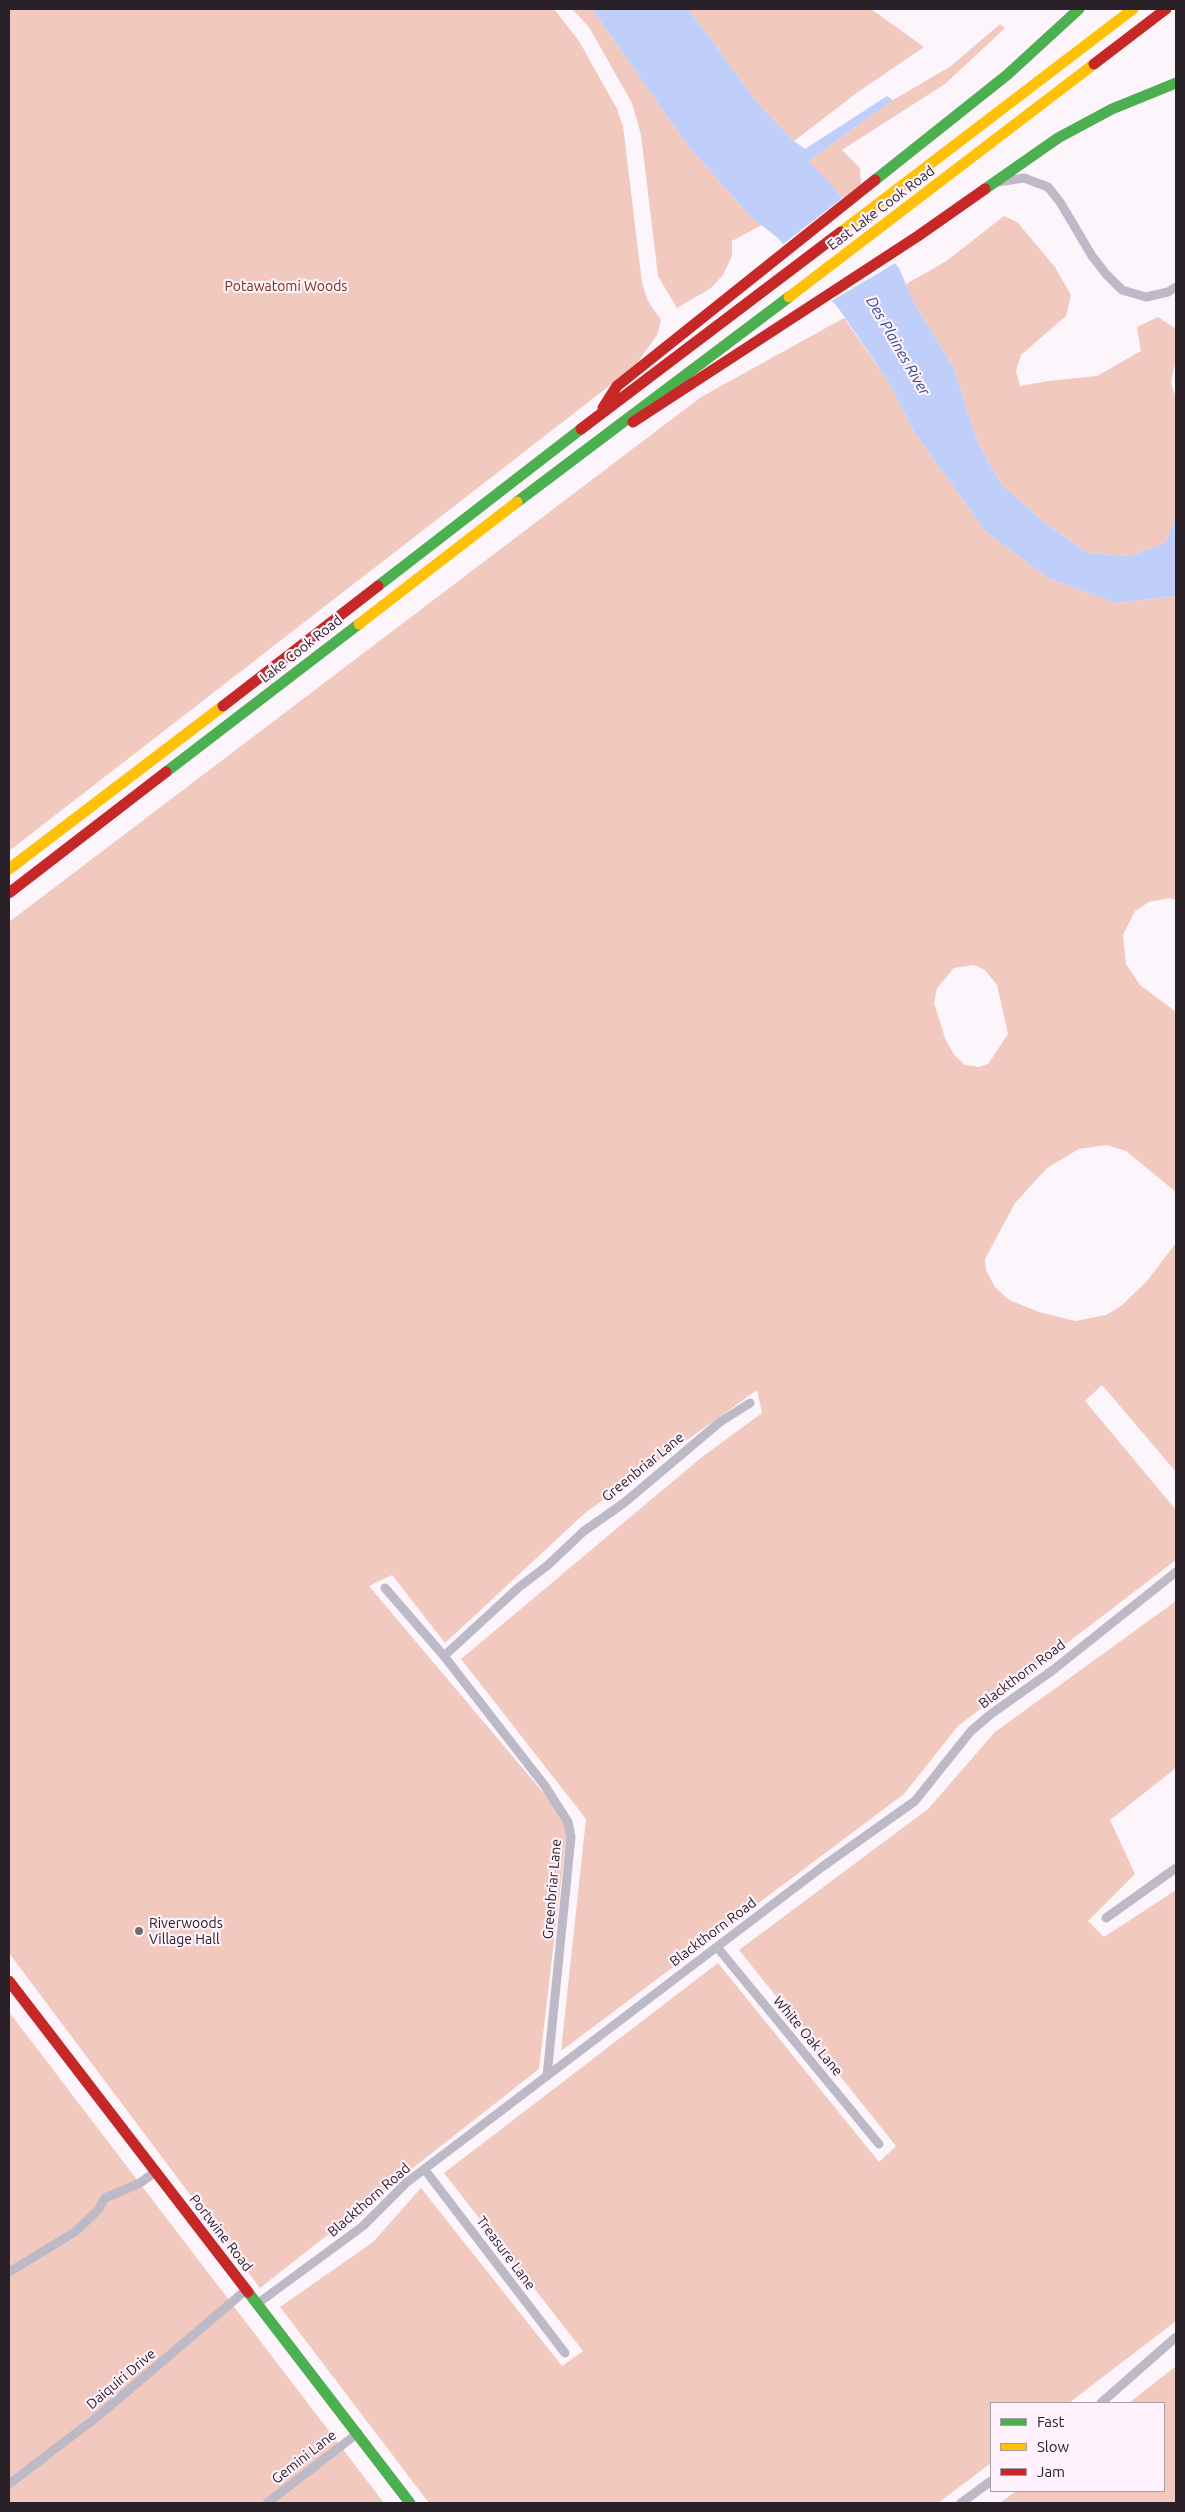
<!DOCTYPE html>
<html>
<head>
<meta charset="utf-8">
<style>
	body { margin:0 }
	#map { position:relative; width:1185px; height:2512px; overflow:hidden; background:#fcf5fb; font-family:Ubuntu,sans-serif }
	canvas { display:block }
	.frame { position:absolute; inset:0; border:10px solid #292127; pointer-events:none }
	.legend { position:absolute; left:990px; top:2402px; width:175px; height:90px; box-sizing:border-box; background:#fff2fc; border:1px solid #a99ea7; margin:0; padding:6px 9px; list-style:none; font-size:15px; color:#292127 }
	.legend li { display:flex; align-items:center; gap:10px; height:25px }
	.legend b { width:25px; border:1px solid #a99ea7 }
</style>
</head>
<body>
<div id="map">
<canvas width="1185" height="2512"></canvas>
<div class="frame"></div>
<ul class="legend">
<li><b style="height:6px;background:#4caf50"></b>Fast</li>
<li><b style="height:6px;background:#ffc107"></b>Slow</li>
<li><b style="height:6px;background:#c62828"></b>Jam</li>
</ul>
</div>
<script>
const context = document.querySelector('canvas').getContext('2d');
context.lineJoin = 'round';
function fillPath(path, color) {
  context.fillStyle = color;
  context.fill(path, 'evenodd');
}
function shape(rows) {
  const path = new Path2D();
  for (const r of rows) {
    path.moveTo(r[0], r[1]);
    for (let i = 2; i < r.length; i += 2) path.lineTo(r[i], r[i + 1]);
  }
  return path;
}
function trace(path, color, width, dash) {
  context.strokeStyle = color;
  context.lineWidth = width;
  context.lineCap = dash ? 'butt' : 'round';
  context.setLineDash(dash || []);
  context.stroke(path);
}
function write(font, color, halo, rows, align = 'center') {
  context.font = font + ' Ubuntu,sans-serif';
  context.lineWidth = 4.5;
  context.setLineDash([]);
  context.textBaseline = 'middle';
  context.strokeStyle = halo;
  context.fillStyle = color;
  for (const [text, x, y, turn = 0] of rows) {
    context.save();
    context.translate(x, y);
    context.rotate((+turn || 0) * Math.PI / 180);
    context.textAlign = isNaN(turn) ? turn : align;
    if (halo) context.strokeText(text, 0, 0);
    context.fillText(text, 0, 0);
    context.restore();
  }
}
const forest = shape([
	[9,9,554,9,579,41,617,109,623,126,642,283,648,301,661,320,657,335,635,366,9,851],
	[572,9,592,9,688,146,750,216,762,225,732,241,732,256,723,275,711,288,677,308,658,276,641,135,632,103,589,27],
	[688,9,871,9,924,47,858,92,794,141,760,106],
	[1000,24,1005,28,945,84,842,150,860,168,861,184,843,198,809,161,893,100,951,66],
	[1004,216,1017,222,1055,267,1071,295,1066,316,1021,355,1016,371,1020,386,1048,381,1097,376,1141,351,1137,327,1158,317,1176,329,1176,357,1171,383,1176,398,1176,516,1165,543,1130,556,1087,553,1045,523,1001,484,977,441,954,368,914,303,906,284,945,262],
	[844,318,888,381,914,432,986,532,1048,578,1116,603,1176,596,1176,900,1169,898,1149,902,1135,911,1123,935,1126,964,1140,985,1176,1012,1176,1192,1126,1151,1107,1145,1079,1149,1047,1168,1015,1203,985,1259,986,1270,995,1287,1009,1300,1039,1312,1075,1321,1106,1315,1121,1306,1147,1281,1176,1243,1176,1472,1102,1385,1085,1401,1176,1510,1176,1560,958,1726,904,1794,561,2051,586,1819,461,1659,702,1457,762,1413,757,1390,585,1513,445,1643,392,1575,369,1586,568,1822,539,2069,260,2288,9,1953,9,922,701,397],
	[974,965,985,970,997,985,1008,1034,988,1064,979,1067,965,1065,954,1055,945,1038,934,1003,937,988,954,968],
	[1176,1601,1176,1768,1110,1820,1135,1874,1088,1921,1104,1937,1176,1890,1176,2321,1069,2403,991,2403,991,2463,938,2503,429,2503,280,2307,373,2242,421,2188,562,2366,583,2351,444,2173,718,1963,879,2162,896,2146,739,1950,928,1809,995,1732],
	[9,2012,384,2503,9,2503],
	[1176,2366,1176,2503,1000,2503,1016,2491,1164,2491,1164,2403,1129,2403]
]);
const water = shape([
	[592,9,688,9,760,106,794,141,805,149,887,96,893,100,809,161,831,184,899,268,914,303,954,368,977,441,1001,484,1045,523,1087,553,1130,556,1165,543,1176,516,1176,596,1116,603,1048,578,986,532,914,432,888,381,839,309,778,238,750,216,688,146]
]);
const pier = shape([
	[845,196,897,262,830,302,782,245]
]);
const street = shape([
	[997,182,1024,178,1048,187,1060,202,1092,256,1106,274,1122,290,1146,297,1168,292,1176,287],
	[385,1588,444,1656,545,1786,568,1822,571,1837,547,2076],
	[444,1656,518,1588,548,1565,584,1531,624,1503,720,1422,750,1403],
	[1106,1918,1176,1868],
	[717,1947,879,2144],
	[425,2170,565,2353],
	[9,2272,75,2232,98,2210,105,2198,140,2183,155,2172],
	[257,2304,363,2226,406,2183,822,1867,915,1801,971,1731,991,1714,1053,1670,1176,1572],
	[1101,2403,1176,2337],
	[9,2484,97,2417,246,2290],
	[267,2503,358,2433],
	[961,2503,991,2481]
]);
const fast = shape([
	[875,180,1007,75,1079,9],
	[985,189,1058,138,1112,109,1176,83],
	[517,502,789,297],
	[378,586,581,429],
	[166,772,359,624],
	[248,2292,410,2503]
]);
const slow = shape([
	[841,232,1133,9],
	[789,297,1094,64],
	[359,624,517,502],
	[9,869,223,706]
]);
const jam = shape([
	[1094,64,1166,9],
	[603,408,617,386,875,180],
	[633,422,918,236,985,189],
	[581,429,841,232],
	[223,706,378,586],
	[9,893,166,772],
	[9,1981,248,2292]
]);
const markers = [
	[139,1931,5,"#736b71"]
];
const streetNames = [
	["East Lake Cook Road",881,208,-37],
	["Lake Cook Road",301,649,-38],
	["Greenbriar Lane",643,1467,-39],
	["Blackthorn Road",1022,1674,-37],
	["Greenbriar Lane",552,1889,-85],
	["Blackthorn Road",713,1932,-37],
	["White Oak Lane",808,2036,50],
	["Blackthorn Road",369,2200,-41],
	["Portwine Road",221,2233,52],
	["Treasure Lane",506,2253,53],
	["Daiquiri Drive",121,2379,-40],
	["Gemini Lane",304,2457,-38]
];
const parkNames = [
	["Potawatomi Woods",286,286]
];
const poiNames = [
	["Riverwoods",149,1923],
	["Village Hall",149,1939]
];
const waterNames = [
	["Des Plaines River",898,346,60]
];
fillPath(forest, '#f1c9be');
fillPath(water, '#c0cffa');
fillPath(pier, '#fcf5fb');
trace(street, '#beb9c6', 9);
trace(fast, '#4caf50', 11);
trace(slow, '#ffc107', 11);
trace(jam, '#c62828', 11);
for (const [x, y, r, color] of markers) {
  const dot = new Path2D();
  dot.arc(x, y, r, 0, 2 * Math.PI);
  context.fillStyle = color;
  context.fill(dot);
  trace(dot, '#fff2fc', 2);
}
write('14px', '#292127', '#fff2fc', streetNames);
write('14px', '#7b2d0c', '#fff2fc', parkNames);
write('14px', '#292127', '#fff2fc', poiNames, 'left');
write('italic 15px', '#314a8e', '#fff2fc', waterNames);
</script>
</body>
</html>
